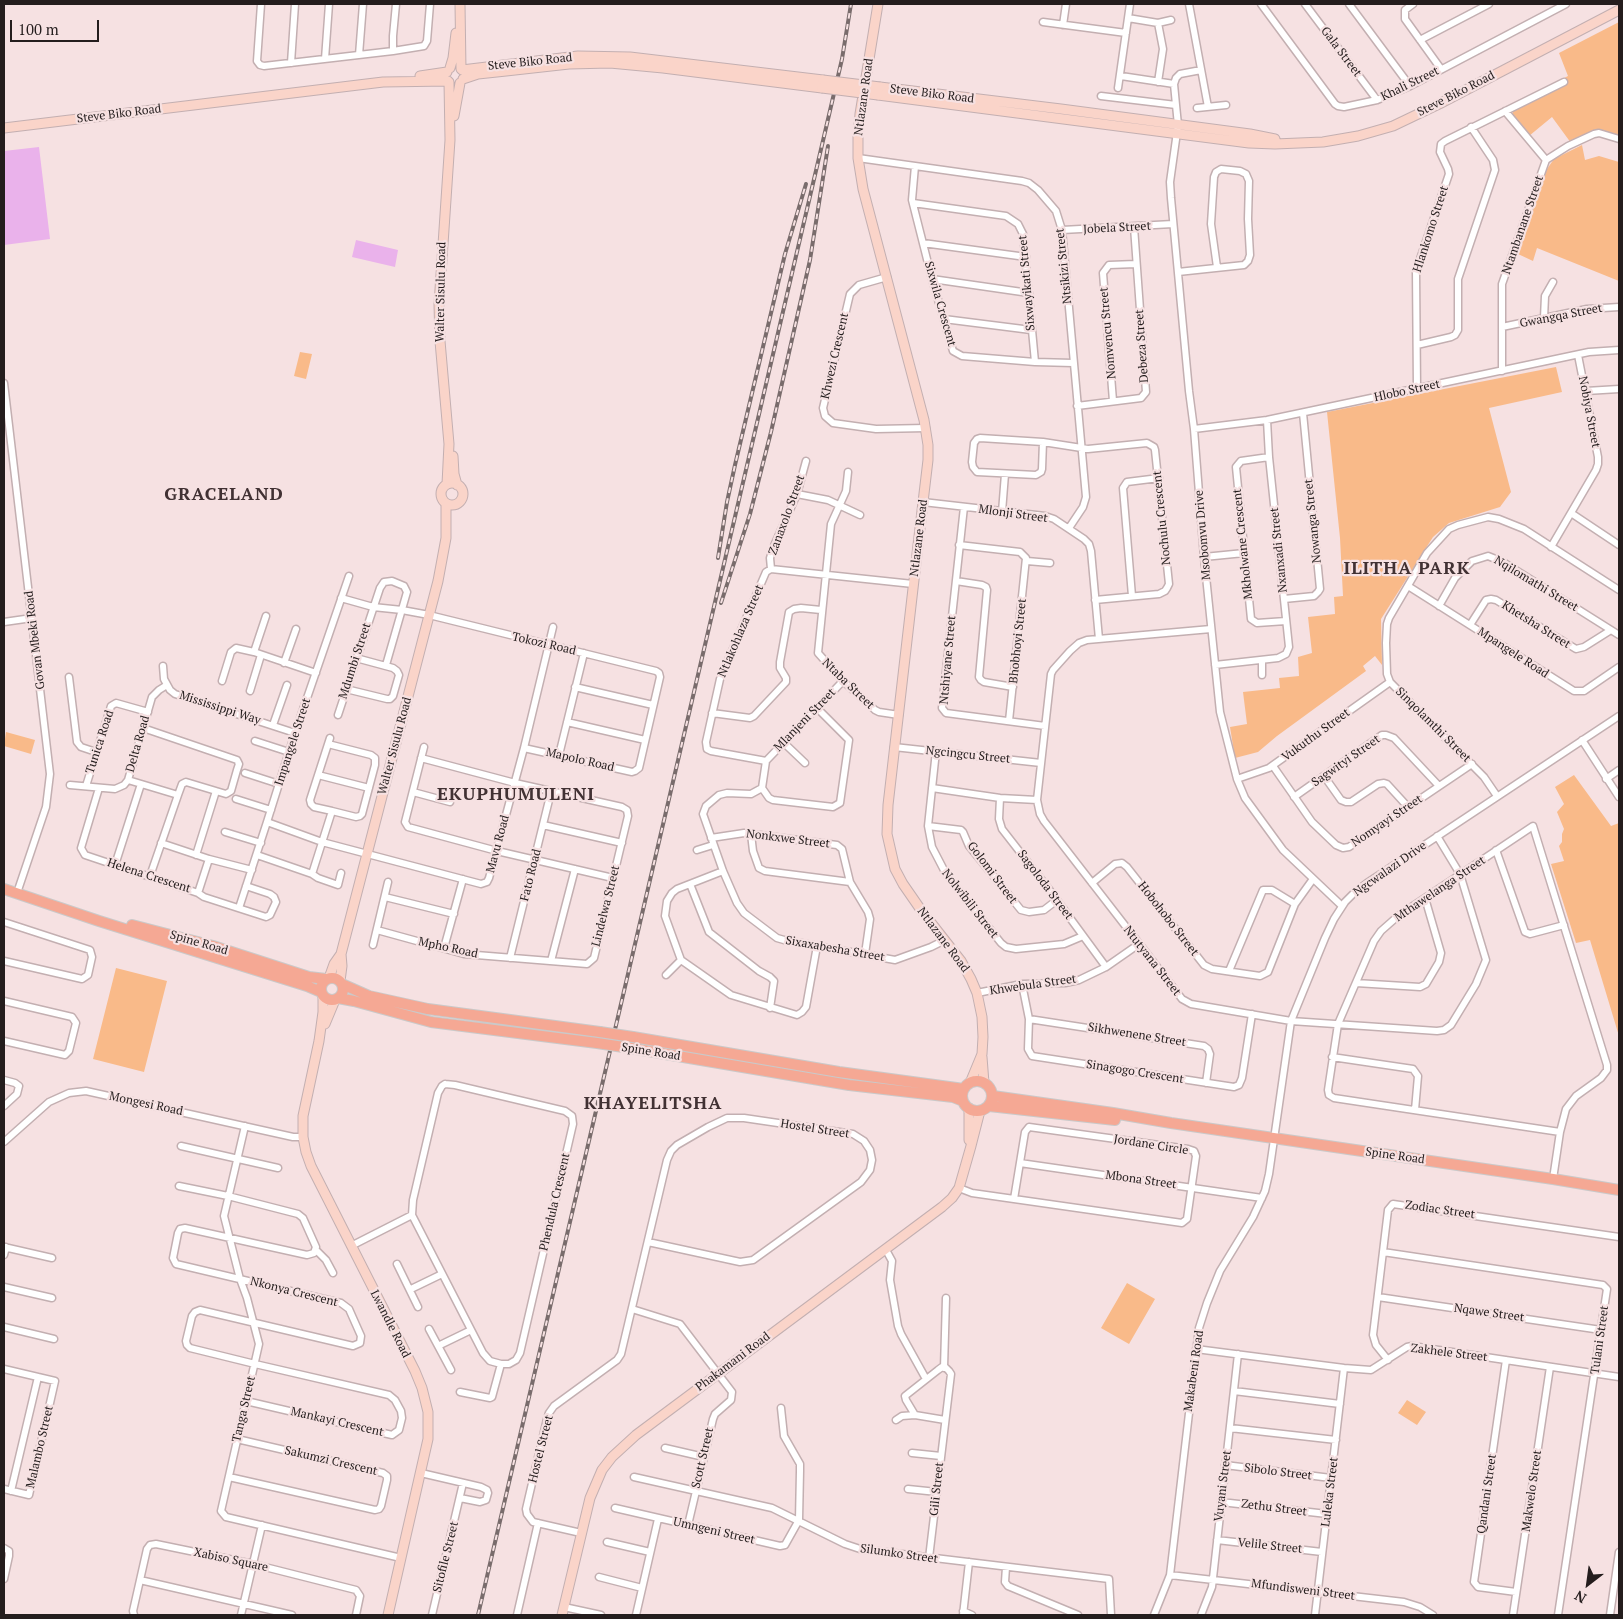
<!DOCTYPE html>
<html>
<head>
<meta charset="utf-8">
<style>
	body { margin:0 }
	#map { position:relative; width:1623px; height:1619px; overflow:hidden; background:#f6e1e2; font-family:"PT Serif",serif }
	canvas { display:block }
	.frame { position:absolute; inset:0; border:5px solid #241d1d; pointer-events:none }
	.north { position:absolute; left:1563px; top:1559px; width:50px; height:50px; -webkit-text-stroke:4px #f6e1e2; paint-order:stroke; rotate:210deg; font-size:14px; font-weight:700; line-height:20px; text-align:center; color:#241d1d }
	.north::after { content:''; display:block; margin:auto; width:18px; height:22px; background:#241d1d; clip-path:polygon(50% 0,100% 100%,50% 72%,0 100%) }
	.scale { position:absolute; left:10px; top:20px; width:89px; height:22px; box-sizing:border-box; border:2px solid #241d1d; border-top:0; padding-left:6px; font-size:15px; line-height:18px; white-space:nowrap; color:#241d1d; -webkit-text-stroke:4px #f6e1e2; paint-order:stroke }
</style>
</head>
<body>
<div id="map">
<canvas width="1623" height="1619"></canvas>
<div class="frame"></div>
<div class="north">N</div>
<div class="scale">100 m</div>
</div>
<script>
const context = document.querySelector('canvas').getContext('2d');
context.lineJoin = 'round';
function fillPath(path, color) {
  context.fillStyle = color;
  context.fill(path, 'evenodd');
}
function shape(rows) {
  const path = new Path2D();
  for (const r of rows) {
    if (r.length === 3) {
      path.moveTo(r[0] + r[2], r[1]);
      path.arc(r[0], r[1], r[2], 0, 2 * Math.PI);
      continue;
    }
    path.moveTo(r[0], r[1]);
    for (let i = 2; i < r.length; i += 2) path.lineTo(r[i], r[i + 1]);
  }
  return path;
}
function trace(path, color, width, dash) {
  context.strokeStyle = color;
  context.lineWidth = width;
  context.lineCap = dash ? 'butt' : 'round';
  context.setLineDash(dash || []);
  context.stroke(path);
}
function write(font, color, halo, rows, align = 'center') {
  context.font = font + ' "PT Serif",serif';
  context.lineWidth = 4.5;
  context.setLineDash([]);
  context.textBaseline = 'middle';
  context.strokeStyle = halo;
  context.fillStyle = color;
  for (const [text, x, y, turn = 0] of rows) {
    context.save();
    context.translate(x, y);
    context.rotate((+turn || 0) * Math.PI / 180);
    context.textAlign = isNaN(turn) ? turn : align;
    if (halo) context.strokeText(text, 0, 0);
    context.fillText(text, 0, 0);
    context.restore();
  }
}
const green = shape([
	[1619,22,1619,137,1596,131,1571,143,1552,117,1529,136,1513,115,1512,105,1568,76,1559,53],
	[1582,145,1585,160,1599,156,1619,162,1619,281,1537,248,1533,261,1518,254,1547,169,1554,159],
	[300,352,312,354,306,379,294,376],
	[1556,367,1562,392,1489,408,1511,492,1500,507,1449,523,1433,537,1381,619,1382,665,1375,656,1363,666,1366,671,1277,736,1258,752,1235,758,1230,727,1247,724,1243,692,1280,688,1279,678,1299,676,1298,657,1312,653,1308,617,1335,614,1334,597,1343,596,1340,538,1327,412],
	[6,732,35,740,31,754,4,746],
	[1574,775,1611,826,1619,823,1619,1036,1590,940,1576,943,1551,864,1564,861,1559,846,1562,842,1562,834,1564,829,1557,812,1564,804,1555,787],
	[116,968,167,981,144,1072,93,1059],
	[1127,1283,1155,1299,1129,1344,1101,1328],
	[1407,1400,1426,1412,1417,1425,1398,1413]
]);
const water = shape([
	[39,147,50,239,4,245,4,151],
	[356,240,398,250,395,267,352,257]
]);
const street = shape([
	[261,4,257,61,260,65,264,66,393,51,424,46,427,41,430,4],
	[1189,4,1208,107],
	[1261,4,1335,104,1338,106,1344,107,1377,100,1410,86,1566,4],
	[1305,4,1377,100],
	[1349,4,1410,86],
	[1413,4,1405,10,1405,19,1441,69],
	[1128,18,1158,23,1163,49,1158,82],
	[1043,22,1126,33],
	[1158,23,1171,20],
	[1063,25,1066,4],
	[1420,40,1489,4],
	[393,51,393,36,396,4],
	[359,55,363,4],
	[325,59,329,4],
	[291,63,295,4],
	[1121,76,1174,84],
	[1118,88,1130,4],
	[1101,96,1176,105,1178,125,1170,182,1171,198,1189,391,1194,429,1204,557,1220,712,1237,779,1245,798,1283,850,1342,906],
	[1176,105,1174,84,1176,78,1180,74,1201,70],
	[1197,108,1226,105],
	[1505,111,1546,160],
	[858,158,1022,181,1029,183,1038,190,1056,211,1062,230,1086,497,1083,507,1069,528],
	[915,166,912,200,932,279,953,351,962,356,1035,362,1073,363],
	[913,203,1006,216,1018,224,1023,234,1035,362],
	[1062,230,1173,224],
	[923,243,1026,257],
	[1178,272,1244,265,1248,261,1250,255,1248,219,1249,181,1246,174,1240,171,1221,169,1216,172,1214,177,1211,224,1217,267],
	[887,277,859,285,850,294,823,408,825,416,833,423,876,429,926,428],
	[932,279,1029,293],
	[1544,318,1545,296,1553,282],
	[944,319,1031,330],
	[1502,327,1587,309,1619,307],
	[1417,345,1451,337,1455,335,1458,330,1458,279,1495,170,1493,160,1471,127],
	[1502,371,1502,284,1546,160,1568,146,1594,134,1599,133,1619,139],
	[4,383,50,774,46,807,17,893],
	[1417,389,1416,271,1449,174,1448,169,1440,152,1441,144,1445,141,1564,82],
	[1586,391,1619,389],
	[1113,401,1103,273,1109,265,1136,264],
	[1077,406,1141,398,1146,392,1134,227],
	[1194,429,1267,420,1589,352,1619,350],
	[1043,442,1042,469,1041,472,1036,475,977,472,973,467,972,462,974,443,977,439,980,438,1043,442,1088,449,1147,443,1154,447,1155,450,1169,584,1167,588,1165,591,1159,594,1095,600],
	[1269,457,1241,461,1236,467,1251,619,1257,623,1286,621],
	[848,472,846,491,831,524,818,653,843,681,875,710,879,712,899,715],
	[797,494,828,500,860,515],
	[923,502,1045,516,1054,519,1084,539,1089,544,1091,551,1099,639],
	[964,507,942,708,946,713,1045,726],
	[1002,512,1005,474],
	[1571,513,1619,545],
	[959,545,1020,552,1026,558,1009,721],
	[1551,547,1596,470,1598,464,1598,457,1578,355],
	[1204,557,1244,553],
	[1027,561,1050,563],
	[771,569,770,558,773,548,797,494,806,461],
	[956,581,982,585,986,587,987,590,979,677,981,680,984,682,1013,687],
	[1408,586,1574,691,1584,691,1619,667],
	[1132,596,1123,488,1127,482,1159,478],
	[341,598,373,607,402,610,429,615,656,671,659,673,660,677,639,768,635,771,632,772,524,748],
	[1284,599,1314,596,1318,592,1320,589,1303,413],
	[1439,606,1455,578,1472,561,1488,556,1503,562,1619,635],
	[4,622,32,618],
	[1470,625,1486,600,1491,599,1496,600,1576,649,1584,647,1611,630],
	[1211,629,1087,640,1079,643,1070,651,1053,670,1051,674,1037,800,1040,814,1044,821,1182,999,1191,1004,1291,1021,1437,1031,1444,1030,1451,1025,1476,984,1486,960,1460,874,1437,836],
	[254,652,266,616],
	[1262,660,1262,675],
	[284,663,296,629],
	[1215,665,1278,658,1286,654,1289,647,1269,457,1267,420],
	[163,666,164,679,170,690,175,694,295,733],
	[69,677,77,742,81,747,96,752],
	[222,681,231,652,236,648,254,652,316,673],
	[575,687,653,705],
	[346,689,387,699,390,699,393,696,399,675,397,671,393,668,356,658],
	[250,691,261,655],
	[817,708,849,740,840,803,833,807,773,800,769,798,762,788,766,761,843,681],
	[712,713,750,718,754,716,786,682,786,678,780,668,780,662,789,612,794,609,801,608,821,610],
	[338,715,380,588,384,582,392,581,404,586,407,592,386,665],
	[567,722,645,740],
	[273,725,287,685],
	[1582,740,1619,797],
	[255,741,289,752],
	[783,742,805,763],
	[328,744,371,755,375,758,375,765,362,814,360,816,356,817,332,811,314,807,311,804,310,800,330,738],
	[424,747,405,822,408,827,497,851,613,878],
	[894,747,1041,763],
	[936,751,928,826,932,847,946,874,1001,943,1006,947,1016,949,1064,944,1083,936],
	[559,755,584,653],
	[766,761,711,751,707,749,706,742,720,679,766,572,771,569,913,584],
	[1273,766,1312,822,1336,845,1343,848,1349,847,1472,764],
	[245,773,279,784],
	[318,775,369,788],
	[1324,776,1341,800,1346,802,1351,802,1378,784,1384,783,1387,784,1408,807],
	[1237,779,1269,768,1390,682],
	[1606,779,1619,770],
	[128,780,178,795,182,784,186,782,226,794,231,791,237,770,239,764,237,760,143,728],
	[70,785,115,789,124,785,128,780,152,697,159,690,167,685],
	[86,786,111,706,116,703,148,712],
	[99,788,81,848,85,855,198,893,209,859,161,843],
	[762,788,751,794,727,793,719,795,706,806,703,814,723,871,737,903,744,913,777,938,784,940,895,960,931,947,945,940],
	[932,788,1000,798,1037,800],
	[413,792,450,802],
	[1497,796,1484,777,1390,682,1387,674,1386,643,1387,624,1389,618,1427,553,1449,529,1458,525,1488,517,1499,519,1524,529,1619,590],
	[1294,797,1382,735,1386,735,1394,738,1439,786],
	[1000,798,999,819,1002,829,1048,888,1106,967],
	[236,799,271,810],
	[267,822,322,842,481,884,487,882,489,878,524,748,553,627],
	[543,825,622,843],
	[928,826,961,830,963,832,969,846,1021,910,1029,912,1044,910,1057,900],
	[225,832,261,843],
	[751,834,753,851,759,868,765,871,850,882],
	[711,838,744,833,837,845,842,849,850,882,868,912,870,919,865,954],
	[697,850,713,845],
	[1496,850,1525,932,1530,934,1564,925],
	[196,855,216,791],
	[257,855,312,874,318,878,338,885,341,873],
	[209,859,252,870],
	[115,865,141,784],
	[723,871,677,889,672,893,667,901,665,916,681,960,731,995,797,1015,802,1012,806,1007,817,946],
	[312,874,332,811],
	[150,876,178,795],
	[1092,883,1115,864,1122,863,1127,867,1204,965,1212,969,1260,976,1268,972,1295,904,1313,879],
	[690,884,709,932,759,971,770,977,774,981,770,1008],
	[198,893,204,897,266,917,270,915,276,902,274,897,270,894,246,886],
	[385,897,454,914],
	[239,908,267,822,295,733,349,576],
	[4,922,90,950,92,957,88,975,82,979,4,961],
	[377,930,464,954,587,964,594,958,628,816,627,810,622,807,515,783,421,758],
	[373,945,388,882],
	[444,948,463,879],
	[510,958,551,792],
	[551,961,575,869],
	[1229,971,1263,890,1272,890,1295,904],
	[666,975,681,960],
	[1356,983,1420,987,1426,984,1439,962,1441,953,1425,898],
	[1022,984,1029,1019,1028,1049,1032,1056,1234,1087,1239,1085,1242,1078,1252,1014],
	[977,993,1022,984,1065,983,1079,980,1106,967,1139,944],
	[4,1001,72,1017,76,1023,69,1051,65,1055,4,1041],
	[1029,1019,1204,1046,1208,1049,1210,1054,1206,1083],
	[1332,1057,1413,1069,1418,1076,1415,1110],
	[4,1080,15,1083,19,1086,17,1094,4,1106],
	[445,1084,455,1085,565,1111,572,1116,573,1124,520,1353,516,1360,509,1364,501,1364,490,1361,483,1353,412,1215,413,1200,438,1093,442,1086,445,1084],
	[245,1126,224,1216,240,1279,247,1298,259,1344,221,1511,226,1517,401,1558],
	[4,1142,49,1102,69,1093,86,1091,293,1137,303,1137],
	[181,1146,278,1168],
	[1020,1163,1262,1198],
	[1553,1179,1560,1132,1566,1109,1576,1096,1601,1078,1607,1070,1607,1065,1533,826,1398,916,1381,931,1374,941,1338,1024,1328,1090,1329,1095,1334,1098,1560,1132],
	[179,1186,228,1196,298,1214,303,1218,316,1247,314,1253,307,1255,185,1228,180,1229,178,1233,173,1258,176,1264,341,1303,349,1309,361,1336,360,1343,353,1346,200,1310,195,1312,192,1316,186,1341,187,1345,190,1348,255,1364,389,1395,395,1400,401,1411,402,1418,399,1430,392,1435,246,1401],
	[959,1188,972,1193,1014,1199,1025,1132,1029,1127,1188,1149,1194,1151,1196,1156,1187,1219,1182,1223,1014,1199],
	[351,1246,412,1215],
	[4,1247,52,1258],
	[316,1250,326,1260,333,1273],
	[886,1250,892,1261,890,1280,898,1326,901,1334,926,1379],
	[1383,1252,1603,1285,1607,1289,1558,1615],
	[4,1255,6,1247],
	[397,1264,418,1307],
	[4,1287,52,1298],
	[411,1289,442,1274],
	[1378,1297,1601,1330],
	[632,1309,680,1324,732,1392,731,1400,715,1414,713,1419,688,1525],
	[4,1327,54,1339],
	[429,1329,451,1370],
	[438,1346,471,1330],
	[1196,1349,1344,1368,1371,1370,1407,1347,1412,1346,1619,1377],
	[1388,1360,1376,1345,1373,1335,1388,1210,1393,1204,1619,1237],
	[1506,1360,1474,1582,1478,1587,1516,1592],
	[944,1368,946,1298],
	[4,1369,55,1381,29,1495,4,1489],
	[1234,1391,1340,1404],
	[460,1392,490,1398,492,1397,501,1364],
	[915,1415,906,1400,905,1396,938,1370,942,1367,946,1368,949,1371,951,1374,929,1558],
	[896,1420,902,1416,915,1415,945,1420],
	[1230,1428,1336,1440],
	[665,1448,704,1457],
	[912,1453,941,1456],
	[1225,1465,1331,1478],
	[421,1473,481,1487,487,1490,488,1493,486,1500,480,1502,460,1498],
	[229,1477,375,1510,379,1509,381,1506,387,1480,387,1476,383,1473,237,1439],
	[634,1477,772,1508,845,1544,860,1549,1109,1579,1111,1615],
	[908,1489,937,1492],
	[11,1491,38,1377],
	[1221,1502,1327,1514],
	[615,1508,780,1546,785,1545,799,1520,800,1471,800,1464,784,1436,781,1408],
	[581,1533,533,1522,527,1514,526,1509,547,1419,549,1413,554,1406,617,1360,621,1354,667,1160,671,1151,677,1145,708,1127,727,1118,744,1118,853,1134,864,1141,870,1150,872,1160,870,1170,861,1182,753,1260,740,1262,648,1242],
	[1217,1540,1322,1552],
	[607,1542,650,1552],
	[4,1548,9,1551,9,1556,4,1579],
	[1006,1567,1005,1582,1008,1586,1078,1615],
	[1170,1575,1404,1602,1420,1607,1433,1615],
	[599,1577,642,1588],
	[140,1580,292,1615],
	[564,1607,601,1615],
	[963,1611,972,1615],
	[134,1615,133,1611,147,1549,150,1545,156,1544,253,1564,356,1590,360,1596,356,1615],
	[241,1615,262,1525],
	[432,1615,463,1483],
	[517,1615,538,1523],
	[636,1615,658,1519],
	[963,1615,969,1562],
	[1154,1615,1170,1575,1199,1328,1207,1303,1220,1271,1253,1217,1265,1191,1269,1174,1291,1021,1325,938,1334,919,1345,902,1355,892,1367,883,1619,716],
	[1201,1615,1212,1587,1238,1354],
	[1315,1615,1344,1368],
	[1513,1615,1550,1367],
	[1610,1615,1619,1552]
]);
const secondary = shape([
	[460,4,461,69],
	[878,4,860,114,858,137,858,158,863,189,924,420,928,445,928,460,923,502,888,805,887,834,895,869,903,884,921,910,961,961,971,979,977,993,982,1017,983,1037,982,1054,970,1083],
	[450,68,453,58,456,33],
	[462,70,578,56,630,57,823,80],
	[420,76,447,72],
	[463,79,478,74,506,71,569,64,610,63,663,68,822,88],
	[880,87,1061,109,1250,134,1275,139],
	[878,95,1249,143,1275,144,1323,142,1358,136,1393,126,1439,104,1619,10],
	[454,116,460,83],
	[4,128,383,82,448,81],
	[453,456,454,474,457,485],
	[452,494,11],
	[447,484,449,444,440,341,439,304,450,140,449,82],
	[329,978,334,964,341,954],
	[340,981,342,966,341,954,438,581,446,538,446,504],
	[323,996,323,1012,319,1041,303,1116,303,1137,306,1152,311,1166,415,1371,422,1388,428,1412,428,1439,388,1615],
	[325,1024,335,1000],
	[982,1057,984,1083],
	[969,1140,969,1108],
	[562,1615,590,1498,602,1470,612,1457,636,1435,942,1207,952,1198,959,1188,971,1146,980,1111]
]);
const primary = shape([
	[4,889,99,921,307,986,321,992],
	[132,925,213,946,309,977,326,979],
	[332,989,11],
	[342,984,369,996,428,1009,600,1032],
	[338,998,354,1001,431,1022,597,1043],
	[633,1037,839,1072,964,1089],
	[630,1048,849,1085,953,1097,963,1101],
	[977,1096,15],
	[993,1096,1113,1113,1171,1123,1553,1179,1619,1190],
	[989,1106,1115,1120]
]);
const rail = shape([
	[718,558,727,502,735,465,785,254,806,184],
	[721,603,750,514,771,432,810,260,828,146],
	[478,1615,822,145,842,59,851,4]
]);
const secondaryBridge = shape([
	[823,80,880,87],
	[822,88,878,95]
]);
const primaryBridge = shape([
	[600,1032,633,1037],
	[597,1043,630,1048]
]);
const streetNames = [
	["Gala Street",1341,52,53],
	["Steve Biko Road",530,62,-6],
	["Khali Street",1410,84,-26],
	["Steve Biko Road",932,94,7],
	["Steve Biko Road",1456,94,-27],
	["Ntlazane Road",864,97,-82],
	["Steve Biko Road",119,114,-7],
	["Ntambanane Street",1523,225,-71],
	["Jobela Street",1117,228,-3],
	["Hlankomo Street",1431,229,-72],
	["Ntsikizi Street",1064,266,-96],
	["Sixwayikati Street",1027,283,-95],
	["Walter Sisulu Road",441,292,-89],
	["Sixwila Crescent",940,304,74],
	["Gwangqa Street",1561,316,-11],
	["Nomvencu Street",1108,333,-95],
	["Debeza Street",1142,346,-94],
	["Khwezi Crescent",835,356,-77],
	["Hlobo Street",1407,391,-12],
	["Nobiya Street",1589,412,79],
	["Mlonji Street",1013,514,8],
	["Zanaxolo Street",787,515,-70],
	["Nochulu Crescent",1162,518,-96],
	["Nowanga Street",1313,521,-96],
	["Msobomvu Drive",1203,535,-95],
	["Ntlazane Road",919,538,-83],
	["Mkholwane Crescent",1243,544,-96],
	["Nxanxadi Street",1279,550,-96],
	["Nqilomathi Street",1536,584,31],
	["Khetsha Street",1536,625,32],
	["Ntlakohlaza Street",741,631,-67],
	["Govan Mbeki Road",35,640,-97],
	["Bhobhoyi Street",1018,641,-84],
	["Tokozi Road",544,644,13],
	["Mpangele Road",1513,653,33],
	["Ntshiyane Street",948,660,-85],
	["Mdumbi Street",355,661,-72],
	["Ntaba Street",848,684,44],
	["Mississippi Way",220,708,18],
	["Mlanjeni Street",805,720,-46],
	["Sinqolamthi Street",1433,725,45],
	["Vukuthu Street",1316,735,-36],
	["Tunica Road",100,742,-72],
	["Impangele Street",293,742,-72],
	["Delta Road",138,744,-74],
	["Walter Sisulu Road",395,746,-75],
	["Ngcingcu Street",968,755,6],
	["Mapolo Road",580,760,13],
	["Sagwityi Street",1346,761,-35],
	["Nomyayi Street",1387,821,-34],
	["Nonkxwe Street",788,839,7],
	["Mavu Road",498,844,-75],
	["Ngcwalazi Drive",1390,869,-35],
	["Golomi Street",992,873,53],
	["Fato Road",531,875,-76],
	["Helena Crescent",149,876,18],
	["Sagoloda Street",1045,885,53],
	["Mthawelanga Street",1440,889,-34],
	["Nolwibili Street",970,904,52],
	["Lindelwa Street",606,906,-76],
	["Hobohobo Street",1168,919,52],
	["Ntlazane Road",943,940,53],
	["Spine Road",199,943,16],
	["Mpho Road",448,948,12],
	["Sixaxabesha Street",835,949,10],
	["Ntutyana Street",1152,961,52],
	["Khwebula Street",1033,985,-8],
	["Sikhwenene Street",1137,1035,9],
	["Spine Road",651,1052,9],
	["Sinagogo Crescent",1135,1072,9],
	["Mongesi Road",146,1104,12],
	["Hostel Street",815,1129,9],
	["Jordane Circle",1151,1145,9],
	["Spine Road",1395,1156,8],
	["Mbona Street",1141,1180,8],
	["Phendula Crescent",555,1202,-77],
	["Zodiac Street",1440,1210,8],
	["Nkonya Crescent",294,1292,14],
	["Nqawe Street",1489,1313,8],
	["Lwandle Road",390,1324,63],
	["Tulani Street",1600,1340,-82],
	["Zakhele Street",1449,1353,7],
	["Phakamani Road",733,1362,-37],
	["Makabeni Road",1194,1371,-82],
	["Tanga Street",244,1409,-77],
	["Mankayi Crescent",337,1422,13],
	["Malambo Street",40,1447,-77],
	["Hostel Street",541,1449,-76],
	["Scott Street",703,1458,-77],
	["Sakumzi Crescent",331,1461,13],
	["Sibolo Street",1278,1472,7],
	["Vuyani Street",1223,1486,-83],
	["Gili Street",937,1489,-84],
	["Makwelo Street",1532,1491,-82],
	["Luleka Street",1330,1492,-83],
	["Qandani Street",1487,1494,-82],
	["Zethu Street",1274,1508,7],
	["Umngeni Street",714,1531,13],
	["Velile Street",1270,1546,6],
	["Silumko Street",899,1554,8],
	["Sitofile Street",446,1557,-76],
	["Xabiso Square",231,1560,12],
	["Mfundisweni Street",1303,1590,7]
];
const districtNames = [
	["GRACELAND",224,495],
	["ILITHA PARK",1407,569],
	["EKUPHUMULENI",516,795],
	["KHAYELITSHA",653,1104]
];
fillPath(green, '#f9ba89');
fillPath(water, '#eab2eb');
trace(street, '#c3afb1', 9);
trace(secondary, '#c3afb1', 11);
trace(primary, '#cac9c9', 12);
trace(street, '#fff', 6);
trace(secondary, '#fad4c9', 9);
trace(primary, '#f5a894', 10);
trace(rail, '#796c6c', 4);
trace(rail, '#f6e1e2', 2, [5.5]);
trace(secondaryBridge, '#c3afb1', 11, []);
trace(primaryBridge, '#cac9c9', 12, []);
trace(secondaryBridge, '#fad4c9', 9);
trace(primaryBridge, '#f5a894', 10);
write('12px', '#241d1d', '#f6e1e2', streetNames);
context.letterSpacing = '1px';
write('bold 18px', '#413133', '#f6e1e2', districtNames);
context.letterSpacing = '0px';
</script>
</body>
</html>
